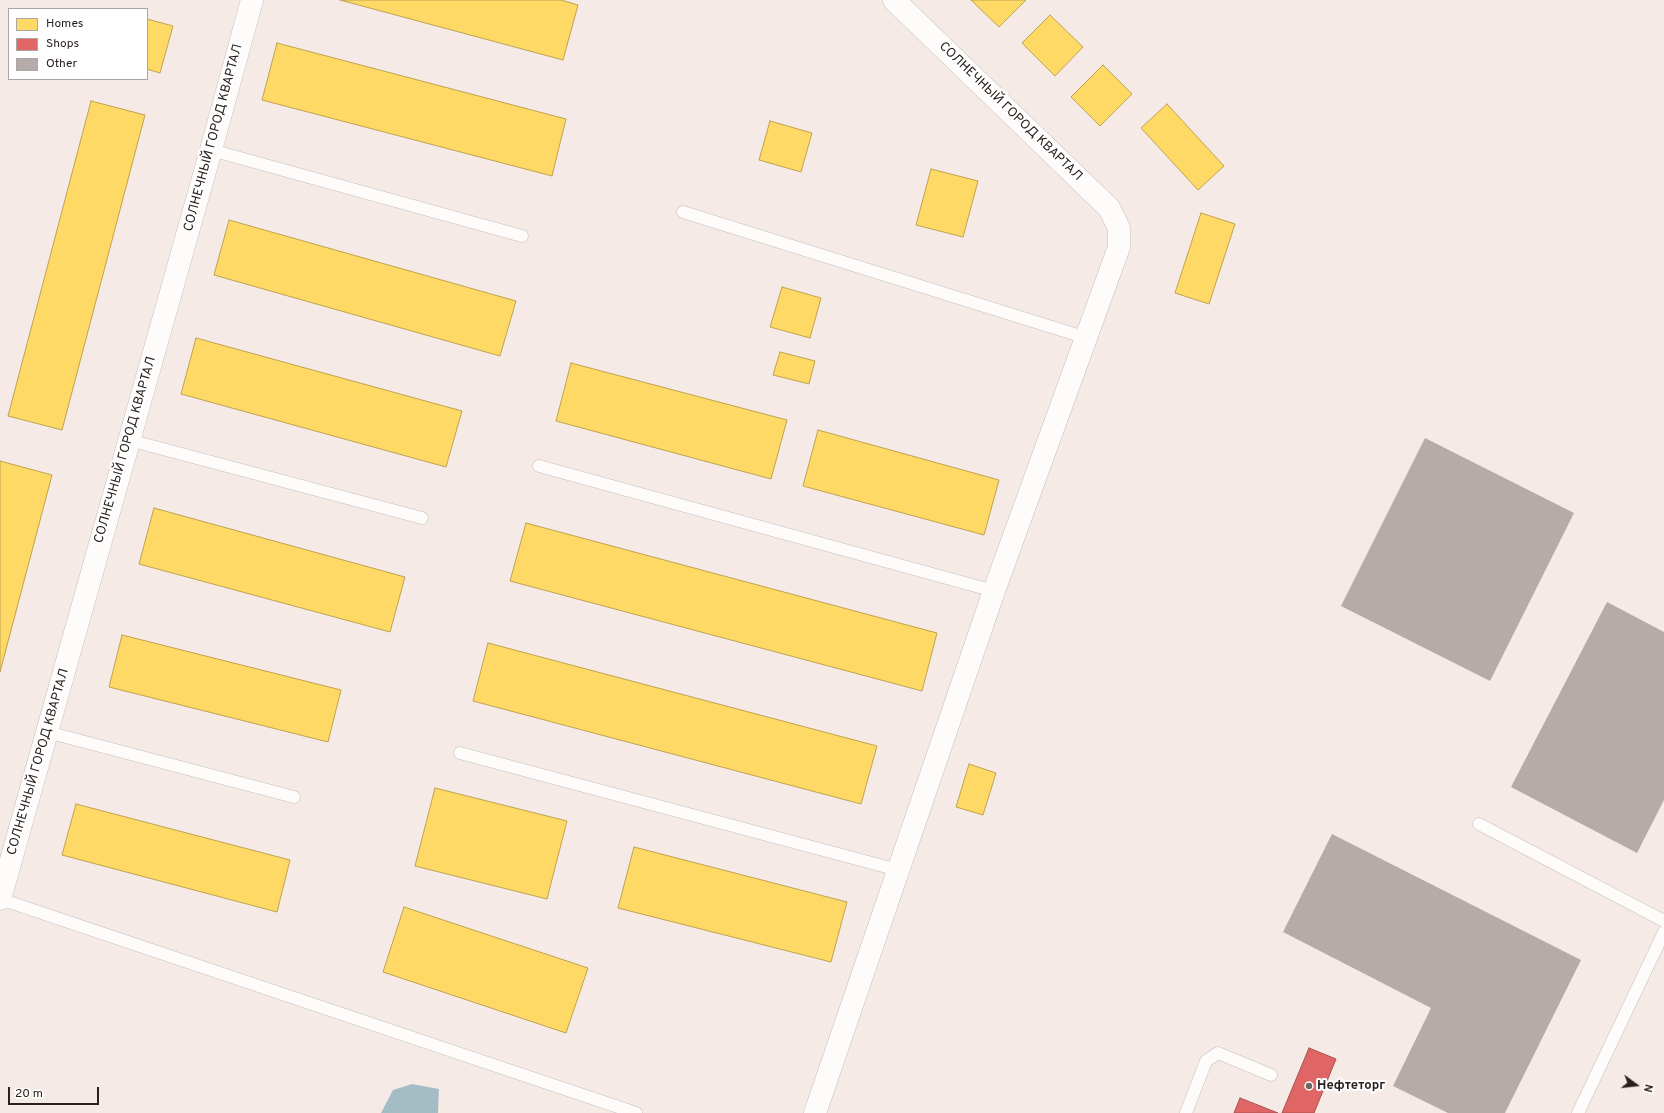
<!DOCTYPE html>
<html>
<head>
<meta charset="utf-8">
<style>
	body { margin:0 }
	#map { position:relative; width:1664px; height:1113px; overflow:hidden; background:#f6eae6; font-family:Overpass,sans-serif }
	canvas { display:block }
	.legend { position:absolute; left:8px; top:8px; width:140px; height:72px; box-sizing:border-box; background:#fff; border:1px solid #a9a6a5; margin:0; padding:5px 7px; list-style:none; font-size:12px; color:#28211e }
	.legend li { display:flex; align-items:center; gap:8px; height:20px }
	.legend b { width:20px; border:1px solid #a9a6a5 }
	.north { position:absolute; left:1616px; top:1065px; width:40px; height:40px; -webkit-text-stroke:3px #fff; paint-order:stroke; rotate:105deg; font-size:11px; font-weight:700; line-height:16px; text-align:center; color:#28211e }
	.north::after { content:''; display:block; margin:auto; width:14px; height:18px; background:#28211e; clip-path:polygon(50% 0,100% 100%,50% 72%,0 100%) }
	.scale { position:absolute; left:8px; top:1087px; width:91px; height:18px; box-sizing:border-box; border:2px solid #28211e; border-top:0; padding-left:5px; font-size:12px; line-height:14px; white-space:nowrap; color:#28211e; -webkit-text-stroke:3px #fff; paint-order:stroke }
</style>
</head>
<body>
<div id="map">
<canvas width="1664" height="1113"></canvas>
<ul class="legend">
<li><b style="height:11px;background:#ffd966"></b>Homes</li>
<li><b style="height:11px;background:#e06666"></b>Shops</li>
<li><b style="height:11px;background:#b5aca9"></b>Other</li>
</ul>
<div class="north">N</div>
<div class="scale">20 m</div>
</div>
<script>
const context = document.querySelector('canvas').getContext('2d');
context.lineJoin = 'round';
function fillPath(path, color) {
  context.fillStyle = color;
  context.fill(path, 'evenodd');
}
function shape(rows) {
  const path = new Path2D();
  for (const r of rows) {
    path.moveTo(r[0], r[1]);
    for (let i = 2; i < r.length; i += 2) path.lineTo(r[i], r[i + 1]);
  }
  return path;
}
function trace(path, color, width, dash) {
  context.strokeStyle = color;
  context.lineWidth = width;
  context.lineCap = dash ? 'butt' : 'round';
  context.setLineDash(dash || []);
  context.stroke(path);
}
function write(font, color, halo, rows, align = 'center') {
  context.font = font + ' Overpass,sans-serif';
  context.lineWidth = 4;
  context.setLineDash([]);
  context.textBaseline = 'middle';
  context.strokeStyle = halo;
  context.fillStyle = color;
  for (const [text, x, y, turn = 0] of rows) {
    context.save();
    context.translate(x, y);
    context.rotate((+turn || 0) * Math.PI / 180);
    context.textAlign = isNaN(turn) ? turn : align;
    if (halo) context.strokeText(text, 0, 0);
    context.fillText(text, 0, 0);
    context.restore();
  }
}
const water = shape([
	[412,1084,439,1089,438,1113,381,1113,393,1090]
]);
const homes = shape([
	[340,0,561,0,578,5,563,60,340,0],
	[971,0,1026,0,999,27,971,0],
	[1050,15,1083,47,1055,76,1022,43,1050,15],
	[147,19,173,26,160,73,147,69,147,19],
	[277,43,566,119,552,176,262,100,277,43],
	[1103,65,1132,94,1100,126,1071,97,1103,65],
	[91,101,145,115,62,430,8,416,91,101],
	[1167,104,1224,166,1198,190,1141,128,1167,104],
	[770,121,812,133,801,172,759,160,770,121],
	[931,169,978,181,963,237,916,225,931,169],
	[1201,213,1235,224,1209,304,1175,293,1201,213],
	[229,220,516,301,500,356,214,275,229,220],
	[782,287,821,298,810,338,770,327,782,287],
	[196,338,462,411,446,467,181,394,196,338],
	[780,352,815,361,809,384,773,375,780,352],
	[571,363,787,420,771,479,556,421,571,363],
	[818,430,999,480,984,535,803,486,818,430],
	[0,461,52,475,0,672,0,461],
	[154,508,405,577,390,632,139,564,154,508],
	[526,523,937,633,922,691,510,581,526,523],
	[122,635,341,690,328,742,109,687,122,635],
	[488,643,877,746,861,804,473,701,488,643],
	[969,764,996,773,983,815,956,807,969,764],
	[435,788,567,821,547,899,415,866,435,788],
	[76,804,290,860,277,912,62,855,76,804],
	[634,847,847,902,831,962,618,908,634,847],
	[404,907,588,968,566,1033,383,972,404,907]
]);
const shops = shape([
	[1309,1048,1336,1059,1314,1113,1282,1113,1309,1048],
	[1240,1098,1278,1113,1234,1113,1240,1098]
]);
const building = shape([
	[1425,438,1574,513,1490,681,1341,606],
	[1607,602,1664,632,1664,800,1637,853,1511,787],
	[1332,834,1581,960,1505,1113,1448,1113,1393,1086,1431,1008,1283,932]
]);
const service = shape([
	[211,150,522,236],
	[683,212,1087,338],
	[129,440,422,518],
	[539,466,994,591],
	[47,732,294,797],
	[460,753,898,870],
	[1479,824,1664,921],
	[0,899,636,1113],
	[1186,1113,1206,1061,1218,1053,1271,1075],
	[1578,1113,1664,932]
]);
const minor = shape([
	[0,899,211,150,252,0],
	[815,1113,994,591,1119,247,1119,228,1109,208,894,0]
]);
const markers = [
	[1309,1086,4,"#706764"]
];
const streetNames = [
	["СОЛНЕЧНЫЙ ГОРОД КВАРТАЛ",1010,112,44],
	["СОЛНЕЧНЫЙ ГОРОД КВАРТАЛ",214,138,-75],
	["СОЛНЕЧНЫЙ ГОРОД КВАРТАЛ",126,450,-74],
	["СОЛНЕЧНЫЙ ГОРОД КВАРТАЛ",39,762,-74]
];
const poiNames = [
	["Нефтеторг",1317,1086]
];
fillPath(water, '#a4bdc4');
fillPath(homes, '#ffd966');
trace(homes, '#bea250', 1);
fillPath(shops, '#e06666');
trace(shops, '#a95150', 1);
fillPath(building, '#b5aca9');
trace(service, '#c6bdb9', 13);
trace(minor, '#c6bdb9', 23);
trace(service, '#fefcfb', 12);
trace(minor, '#fefcfb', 22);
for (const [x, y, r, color] of markers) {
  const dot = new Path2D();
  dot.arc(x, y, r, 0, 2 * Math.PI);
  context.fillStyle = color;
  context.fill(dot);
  trace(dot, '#fff', 1.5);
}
write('13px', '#28211e', '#fff', streetNames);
write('bold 13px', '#28211e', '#fff', poiNames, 'left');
</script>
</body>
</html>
